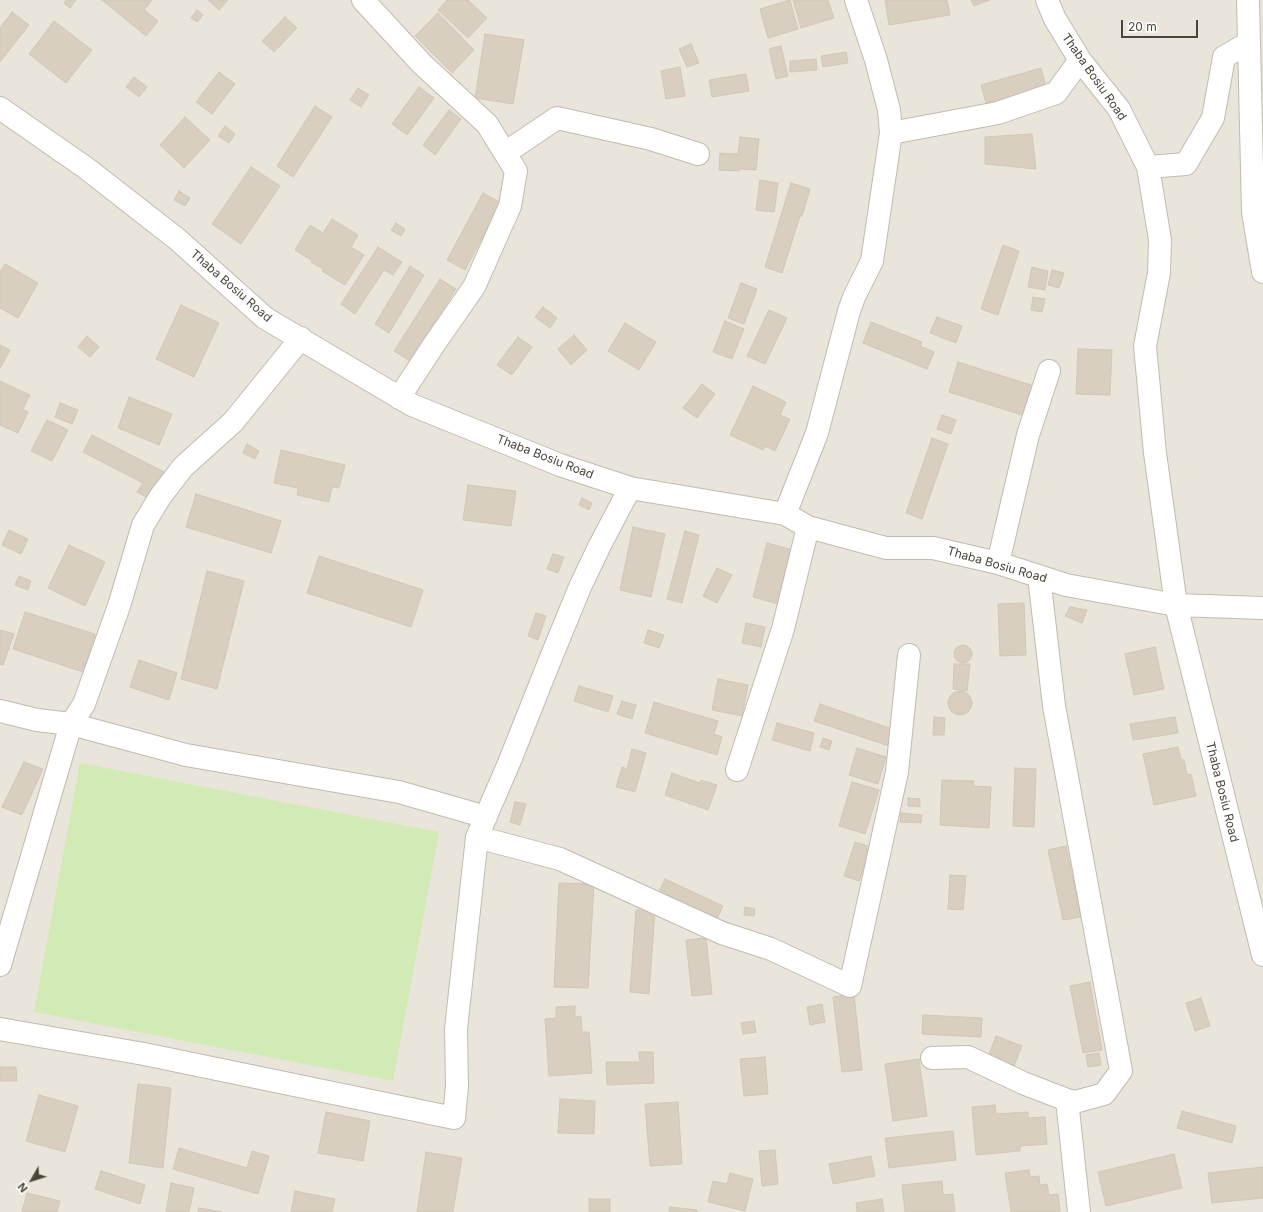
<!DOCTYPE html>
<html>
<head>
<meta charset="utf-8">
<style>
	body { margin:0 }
	#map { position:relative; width:1263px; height:1212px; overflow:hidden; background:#f6f3ec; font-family:Inter,sans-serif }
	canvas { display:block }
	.north { position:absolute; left:12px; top:1160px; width:40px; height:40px; -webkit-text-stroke:3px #fff; paint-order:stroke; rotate:231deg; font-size:11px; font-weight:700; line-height:16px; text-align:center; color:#4b4439 }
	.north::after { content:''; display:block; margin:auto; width:14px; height:18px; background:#4b4439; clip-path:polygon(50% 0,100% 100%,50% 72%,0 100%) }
	.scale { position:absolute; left:1121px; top:20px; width:77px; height:18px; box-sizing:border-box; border:2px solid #4b4439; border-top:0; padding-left:5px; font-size:12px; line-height:14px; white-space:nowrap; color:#4b4439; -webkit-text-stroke:3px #fff; paint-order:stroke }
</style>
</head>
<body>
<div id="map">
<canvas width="1263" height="1212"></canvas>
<div class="north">N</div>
<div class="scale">20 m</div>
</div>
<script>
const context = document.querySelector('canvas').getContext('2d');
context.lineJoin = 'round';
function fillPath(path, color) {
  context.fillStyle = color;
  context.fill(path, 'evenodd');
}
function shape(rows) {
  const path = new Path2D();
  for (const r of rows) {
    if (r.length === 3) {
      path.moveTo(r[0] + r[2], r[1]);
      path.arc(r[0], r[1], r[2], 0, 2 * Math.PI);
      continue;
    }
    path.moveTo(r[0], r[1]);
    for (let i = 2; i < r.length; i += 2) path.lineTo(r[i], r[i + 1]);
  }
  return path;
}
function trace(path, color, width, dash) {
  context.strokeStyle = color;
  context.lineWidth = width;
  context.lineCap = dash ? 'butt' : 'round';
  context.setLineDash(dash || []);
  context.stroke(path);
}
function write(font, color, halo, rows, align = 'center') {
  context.font = font + ' Inter,sans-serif';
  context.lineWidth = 3.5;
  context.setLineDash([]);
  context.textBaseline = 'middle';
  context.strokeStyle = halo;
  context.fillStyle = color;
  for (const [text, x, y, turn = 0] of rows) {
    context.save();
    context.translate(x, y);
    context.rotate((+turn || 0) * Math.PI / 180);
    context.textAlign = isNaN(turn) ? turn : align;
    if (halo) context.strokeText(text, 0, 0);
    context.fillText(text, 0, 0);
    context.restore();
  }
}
const residential = shape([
	[0,0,1263,0,1263,1212,0,1212]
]);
const green = shape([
	[80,763,439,832,393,1081,34,1012]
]);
const building = shape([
	[66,0,76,0,70,8,64,3,66,0],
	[102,0,152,0,144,10,158,21,146,36,102,0],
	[208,0,228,0,219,10,208,0],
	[447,0,468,0,487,18,468,38,438,10,447,0],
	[790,0,798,29,768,38,760,9,790,0],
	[793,0,828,0,834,18,801,28,793,0],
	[885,0,947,0,950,15,889,25,885,0],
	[971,0,990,0,974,6,971,0],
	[197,10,203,15,197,22,191,18,197,10],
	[12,12,29,25,0,62,0,28,12,12],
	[438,13,474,50,452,73,415,36,438,13],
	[285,17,297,28,274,52,262,41,285,17],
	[54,21,92,50,66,83,29,54,54,21],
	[485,34,524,40,513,104,475,98,485,34],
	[691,44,699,63,687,67,679,49,691,44],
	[781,46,788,76,776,79,769,49,781,46],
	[846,52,848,63,823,67,821,56,846,52],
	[816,59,817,70,790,72,790,61,816,59],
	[680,67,685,96,666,99,661,71,680,67],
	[1041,68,1046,87,986,103,981,85,1041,68],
	[219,72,235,84,212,114,196,102,219,72],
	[746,74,749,91,712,97,709,80,746,74],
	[134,77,147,87,139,97,126,87,134,77],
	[419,87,434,98,407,135,392,124,419,87],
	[358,88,369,95,361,107,350,100,358,88],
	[315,106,332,117,293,177,277,166,315,106],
	[449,110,461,119,435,155,423,145,449,110],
	[185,117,210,140,184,168,160,145,185,117],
	[225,126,235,134,229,143,218,136,225,126],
	[1032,134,1036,169,985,164,985,137,1032,134],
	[740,137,759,139,756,170,739,169,739,171,719,170,720,153,738,154,740,137],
	[251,167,280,186,241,244,212,224,251,167],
	[760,180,778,183,774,212,756,210,760,180],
	[791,183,810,189,802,216,800,216,782,273,765,267,791,183],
	[179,191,190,198,185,206,174,200,179,191],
	[483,193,501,203,465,270,447,260,483,193],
	[332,219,358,235,351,247,364,255,345,285,322,271,323,269,311,262,313,261,295,250,310,225,323,233,332,219],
	[396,223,405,229,401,236,391,230,396,223],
	[1003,245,1019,251,998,315,981,309,1003,245],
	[378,247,402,262,393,275,384,270,355,314,341,304,378,247],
	[5,264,38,283,18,318,0,308,0,272,5,264],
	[410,266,424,275,389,333,375,324,410,266],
	[1032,267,1048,271,1045,290,1028,287,1032,267],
	[1052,270,1064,273,1059,288,1048,285,1052,270],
	[440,279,456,289,410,361,394,351,440,279],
	[741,283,757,289,744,324,728,318,741,283],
	[1033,297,1045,299,1042,312,1031,310,1033,297],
	[181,305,219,323,194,377,156,359,181,305],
	[543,307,557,318,550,328,535,317,543,307],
	[769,310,787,318,765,364,747,356,769,310],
	[937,317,962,326,956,343,930,333,937,317],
	[725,321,744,329,732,359,713,352,725,321],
	[871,322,922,342,920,346,934,352,927,369,863,343,871,322],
	[625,323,656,342,639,370,608,351,625,323],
	[574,335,587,350,571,365,558,349,574,335],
	[87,336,99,347,90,357,78,347,87,336],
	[518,337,532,347,512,375,497,365,518,337],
	[0,345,10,350,1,367,0,367,0,345],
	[1078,349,1112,350,1110,395,1076,394,1078,349],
	[958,362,1034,386,1025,416,949,392,958,362],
	[0,381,30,395,23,409,28,412,18,433,0,425,0,381],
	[702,384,715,394,697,418,683,408,702,384],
	[753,386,786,402,780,415,790,419,775,451,765,446,763,450,730,435,753,386],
	[129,397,172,414,159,445,118,428,129,397],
	[60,403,78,410,72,424,55,417,60,403],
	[942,415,956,420,951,434,937,429,942,415],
	[47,420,68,430,52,461,31,451,47,420],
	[92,435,164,472,150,499,137,492,143,483,83,452,92,435],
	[932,438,948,444,922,519,906,513,932,438],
	[247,444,259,451,255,459,243,453,247,444],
	[281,450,345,465,339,488,332,487,329,502,297,495,298,488,274,483,281,450],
	[468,485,516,491,511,526,463,520,468,485],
	[196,494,281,521,271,553,186,527,196,494],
	[582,498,592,503,589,510,579,505,582,498],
	[633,527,665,534,651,597,620,590,633,527],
	[9,530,28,539,21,554,2,545,9,530],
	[685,531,699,535,682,603,667,599,685,531],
	[767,543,797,551,782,605,753,597,767,543],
	[69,545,105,562,85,606,48,588,69,545],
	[553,554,564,557,558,573,547,569,553,554],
	[319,556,423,590,411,627,307,593,319,556],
	[717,568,732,575,717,603,703,596,717,568],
	[207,571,244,581,217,689,181,679,207,571],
	[19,576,31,581,28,590,15,585,19,576],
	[1024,603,1026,655,1000,656,998,604,1024,603],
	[1070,607,1087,610,1082,623,1065,616,1070,607],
	[25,612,95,634,83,672,13,649,25,612],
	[536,613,546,616,538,640,528,636,536,613],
	[746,623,765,627,761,647,742,643,746,623],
	[0,630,14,634,3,665,0,664,0,630],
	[648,630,664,635,659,648,644,643,648,630],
	[963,654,9],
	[1155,647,1164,689,1134,695,1125,654,1155,647],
	[139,660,177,673,169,700,130,687,139,660],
	[954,664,970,664,967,691,953,689,954,664],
	[718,679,748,685,742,716,712,710,718,679],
	[579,686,613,696,608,712,574,701,579,686],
	[960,703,12],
	[622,701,636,705,632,719,617,714,622,701],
	[654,702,718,721,714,734,722,737,717,755,645,733,654,702],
	[820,704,895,730,889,746,814,721,820,704],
	[934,717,945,718,944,735,933,735,934,717],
	[1175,717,1178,733,1133,740,1130,724,1175,717],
	[777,723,814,733,810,751,772,740,777,723],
	[823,738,832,741,829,750,820,747,823,738],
	[1178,747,1181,760,1184,760,1187,775,1191,774,1196,796,1154,805,1143,754,1178,747],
	[857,748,886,757,878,784,849,775,857,748],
	[632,749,646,753,635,792,616,787,622,767,627,769,632,749],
	[24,762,43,769,22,815,2,807,24,762],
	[1015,768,1036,769,1034,827,1013,826,1015,768],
	[672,773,700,783,701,780,717,785,708,810,665,795,672,773],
	[942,780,974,781,973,786,991,787,989,828,940,825,942,780],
	[852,782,879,790,865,834,839,826,852,782],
	[908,798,920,799,920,807,908,806,908,798],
	[515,802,526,804,520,825,510,822,515,802],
	[901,813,922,815,921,823,900,822,901,813],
	[855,842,871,847,859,881,844,876,855,842],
	[1066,846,1081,917,1063,920,1048,850,1066,846],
	[950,875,966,876,963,910,948,909,950,875],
	[665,879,723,906,715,923,657,896,665,879],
	[559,883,594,884,588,988,554,987,559,883],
	[745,907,755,909,754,916,744,915,745,907],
	[636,910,655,911,649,994,630,992,636,910],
	[706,938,712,994,692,996,686,940,706,938],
	[1090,982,1102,1050,1083,1053,1070,986,1090,982],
	[854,994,862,1070,842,1072,833,997,854,994],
	[1201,998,1210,1026,1195,1031,1186,1003,1201,998],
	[822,1004,825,1022,810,1025,807,1007,822,1004],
	[575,1006,575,1017,581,1016,582,1032,589,1032,592,1073,549,1076,545,1019,556,1018,556,1007,575,1006],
	[923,1015,982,1018,981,1037,922,1034,923,1015],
	[754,1021,756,1032,743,1034,741,1023,754,1021],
	[996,1036,1022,1046,1014,1066,988,1057,996,1036],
	[639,1052,653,1052,654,1083,607,1085,606,1062,640,1062,639,1052],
	[1099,1053,1101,1065,1088,1067,1086,1055,1099,1053],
	[765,1057,768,1094,744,1096,740,1059,765,1057],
	[919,1059,927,1116,893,1121,885,1064,919,1059],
	[0,1067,16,1067,17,1081,0,1081,0,1067],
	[138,1084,171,1088,163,1168,129,1163,138,1084],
	[39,1095,78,1106,65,1152,26,1141,39,1095],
	[560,1099,595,1101,594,1134,558,1133,560,1099],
	[678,1102,682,1164,650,1166,645,1104,678,1102],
	[995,1105,996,1114,1028,1112,1028,1118,1045,1117,1047,1144,1020,1146,1020,1151,976,1155,972,1107,995,1105],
	[1182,1111,1236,1126,1232,1143,1177,1128,1182,1111],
	[326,1112,370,1121,363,1161,318,1153,326,1112],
	[953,1131,956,1160,889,1168,885,1138,953,1131],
	[179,1148,247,1168,252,1151,269,1156,258,1194,173,1169,179,1148],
	[775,1150,778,1184,762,1186,759,1151,775,1150],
	[426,1152,462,1158,453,1212,417,1212,426,1152],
	[1174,1154,1182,1188,1106,1206,1098,1172,1174,1154],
	[871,1156,875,1176,833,1184,829,1164,871,1156],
	[1263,1167,1263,1198,1212,1203,1208,1173,1263,1167],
	[1029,1170,1030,1177,1039,1176,1040,1185,1047,1184,1049,1195,1058,1194,1060,1212,1011,1212,1005,1173,1029,1170],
	[101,1171,145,1185,140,1204,95,1189,101,1171],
	[730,1173,753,1179,745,1211,708,1202,713,1181,727,1184,730,1173],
	[942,1181,943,1195,953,1194,955,1212,905,1212,902,1185,942,1181],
	[171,1183,194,1188,189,1212,166,1212,171,1183],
	[295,1191,335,1199,332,1212,291,1212,295,1191],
	[27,1193,60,1201,57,1212,22,1212,27,1193],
	[589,1199,610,1199,610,1212,589,1212,589,1199],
	[882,1199,884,1212,857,1212,856,1203,882,1199],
	[670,1207,697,1210,697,1212,669,1212,670,1207],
	[199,1208,222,1212,198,1212,199,1208]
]);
const minor = shape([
	[363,0,422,64,487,124,516,171,510,206,474,287,435,343,399,398],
	[1047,0,1055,19,1080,60,1119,109,1148,167,1160,240,1159,273,1145,346,1155,453,1176,605,1263,955],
	[1248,0,1253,212,1263,272],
	[0,108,86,168,177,239,265,318,412,405,560,465,630,488,785,514,808,527,886,548,933,548,998,563,1066,585,1176,605,1263,608],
	[891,133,998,113,1056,93,1080,60],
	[505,153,557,118,651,139,698,154],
	[1148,167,1186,164,1213,118,1224,57,1248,43],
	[785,514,817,433,849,311,854,297,872,261,891,133,889,110,876,60,856,0],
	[998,563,1028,435,1049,371],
	[0,711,37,720,71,724,186,755,399,792,486,817],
	[737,770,783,629,808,527],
	[477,837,560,859,722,933,771,949,850,986,897,772,909,655],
	[0,965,71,724,84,704,119,606,143,525,160,497,183,467,233,422,301,338],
	[0,1029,144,1054,454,1118,457,1086,456,1029,477,837,509,763,548,665,580,587,600,545,630,488],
	[932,1058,968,1057,1023,1083,1067,1100,1075,1102,1104,1094,1121,1071,1054,706,1039,576],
	[1067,1100,1079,1212]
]);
const streetNames = [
	["Thaba Bosiu Road",1094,77,55],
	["Thaba Bosiu Road",231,286,41],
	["Thaba Bosiu Road",545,457,21],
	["Thaba Bosiu Road",997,565,16],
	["Thaba Bosiu Road",1222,792,76]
];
fillPath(residential, '#eae5da');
fillPath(green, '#d2eab5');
fillPath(building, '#d8cfc1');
trace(building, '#d3c7b4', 1);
trace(minor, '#c2bbae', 24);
trace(minor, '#fff', 22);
write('12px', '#4b4439', '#fff', streetNames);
</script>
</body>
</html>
